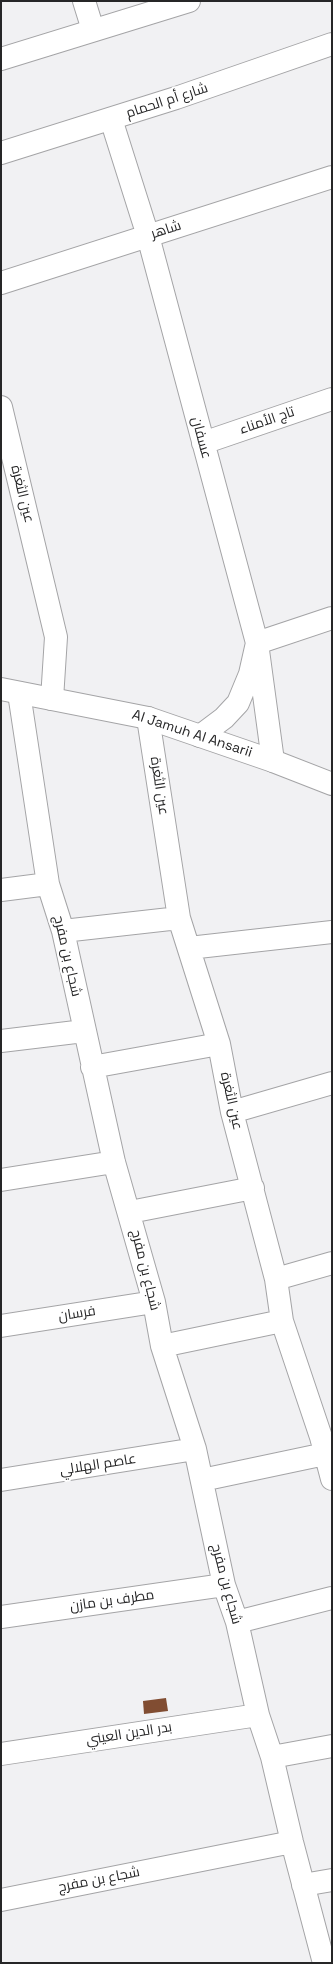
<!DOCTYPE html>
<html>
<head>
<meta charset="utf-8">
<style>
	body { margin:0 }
	#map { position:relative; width:333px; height:1964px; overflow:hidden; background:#f1f1f3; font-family:"Space Grotesk",sans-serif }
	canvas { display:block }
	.frame { position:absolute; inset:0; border:2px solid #262627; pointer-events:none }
</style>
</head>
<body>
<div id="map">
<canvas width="333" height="1964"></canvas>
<div class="frame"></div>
</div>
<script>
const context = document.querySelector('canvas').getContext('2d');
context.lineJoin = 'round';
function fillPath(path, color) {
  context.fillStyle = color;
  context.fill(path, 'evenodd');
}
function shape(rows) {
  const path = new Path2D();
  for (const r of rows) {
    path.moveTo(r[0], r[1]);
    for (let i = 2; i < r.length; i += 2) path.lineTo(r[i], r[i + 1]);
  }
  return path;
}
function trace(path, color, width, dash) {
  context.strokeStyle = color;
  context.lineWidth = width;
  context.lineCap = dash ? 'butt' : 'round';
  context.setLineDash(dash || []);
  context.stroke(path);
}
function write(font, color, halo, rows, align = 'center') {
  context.font = font + ' "Space Grotesk",Cairo,sans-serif';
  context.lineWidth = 4;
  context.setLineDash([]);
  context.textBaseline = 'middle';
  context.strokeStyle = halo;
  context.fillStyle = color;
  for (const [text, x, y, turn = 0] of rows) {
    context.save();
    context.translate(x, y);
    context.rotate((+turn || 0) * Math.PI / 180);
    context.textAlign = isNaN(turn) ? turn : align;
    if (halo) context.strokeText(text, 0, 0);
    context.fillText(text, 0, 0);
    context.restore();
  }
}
const building = shape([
	[166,1698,168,1711,144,1714,143,1701]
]);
const minor = shape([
	[84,1,93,30],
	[111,119,148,236,257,643,273,761],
	[1,283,332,177],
	[1,407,56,637,52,699],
	[203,443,332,399],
	[19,693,48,884,63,931,114,1162,154,1302,162,1346,195,1449,224,1585,237,1622,258,1715,272,1757,292,1842,324,1963],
	[148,718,179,918,219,1044,232,1112,276,1279,282,1321,321,1437,332,1479],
	[200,736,224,718,238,703,250,674,257,643,332,618],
	[1,890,48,884],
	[63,931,179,918],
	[189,948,332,932],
	[1,1041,84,1031],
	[92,1067,219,1044],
	[232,1112,332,1083],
	[1,1180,114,1162],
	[130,1212,253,1188],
	[276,1279,332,1263],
	[1,1326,154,1302],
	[162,1346,282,1321],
	[1,1480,195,1449],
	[202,1480,325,1454],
	[1,1617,224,1585],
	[237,1622,332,1598],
	[1,1754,258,1715],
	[272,1757,332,1746],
	[303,1885,332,1880],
	[1,1900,292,1842]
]);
const tertiary = shape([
	[1,689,148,718,273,761,332,784]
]);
const secondary = shape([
	[1,59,189,1],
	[1,153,176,98,332,44]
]);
const streetNames = [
	["شارع أم الحمام",167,101,-18],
	["شاهر",166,230,-18],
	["تاج الأمناء",267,421,-19],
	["عسفان",201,438,75],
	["عين الثغرة",22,494,76],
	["Al Jamuh Al Ansarii",192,734,18],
	["عين الثغرة",159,786,81],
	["شجاع بن مفرج",67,956,77],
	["عين الثغرة",231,1101,77],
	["شجاع بن مفرج",145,1270,76],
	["فرسان",77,1314,-9],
	["عاصم الهلالي",98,1465,-9],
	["شجاع بن مفرج",226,1584,75],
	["مطرف بن مازن",112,1601,-8],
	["بدر الدين العيني",129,1734,-9],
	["شجاع بن مفرج",99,1880,-11]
];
fillPath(building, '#814d32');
trace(minor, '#a4a4a6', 24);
trace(tertiary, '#a4a4a6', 24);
trace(secondary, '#a4a4a6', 24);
trace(minor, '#fff', 22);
trace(tertiary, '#fff', 22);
trace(secondary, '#fff', 22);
write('14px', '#262627', '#fff', streetNames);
</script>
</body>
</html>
